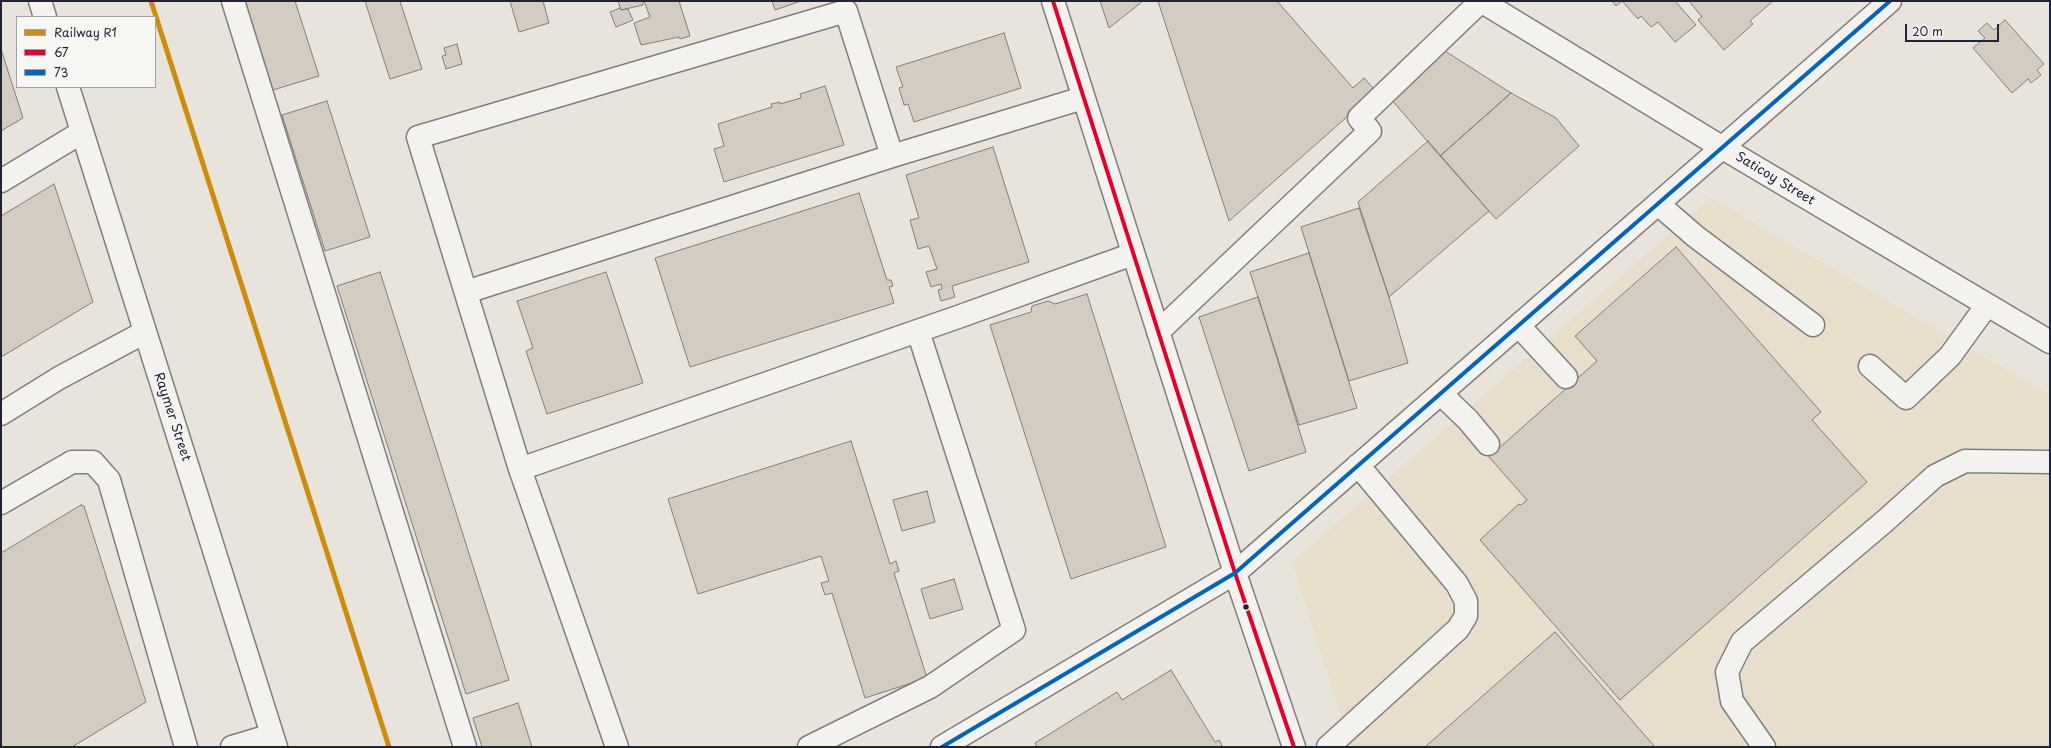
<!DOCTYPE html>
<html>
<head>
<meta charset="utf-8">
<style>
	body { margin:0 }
	#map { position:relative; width:2051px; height:748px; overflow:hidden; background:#e8e4db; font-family:"Playpen Sans",sans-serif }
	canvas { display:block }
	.frame { position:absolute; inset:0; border:2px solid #22223b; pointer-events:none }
	.legend { position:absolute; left:16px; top:16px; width:140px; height:72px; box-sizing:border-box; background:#f6f6f2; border:1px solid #a1a1a9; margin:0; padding:5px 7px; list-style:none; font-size:12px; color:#22223b }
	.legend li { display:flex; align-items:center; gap:8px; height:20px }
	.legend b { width:20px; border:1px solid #a1a1a9 }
	.scale { position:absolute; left:1905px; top:24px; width:94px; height:18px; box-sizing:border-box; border:2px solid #22223b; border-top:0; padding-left:5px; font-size:12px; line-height:14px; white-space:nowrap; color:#22223b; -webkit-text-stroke:3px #f6f6f2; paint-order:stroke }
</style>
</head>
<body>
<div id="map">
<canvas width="2051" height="748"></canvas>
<div class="frame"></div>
<ul class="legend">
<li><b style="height:5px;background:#cc8c0c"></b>Railway R1</li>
<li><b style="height:5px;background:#e4002b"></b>67</li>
<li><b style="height:5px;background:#0065bd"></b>73</li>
</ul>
<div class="scale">20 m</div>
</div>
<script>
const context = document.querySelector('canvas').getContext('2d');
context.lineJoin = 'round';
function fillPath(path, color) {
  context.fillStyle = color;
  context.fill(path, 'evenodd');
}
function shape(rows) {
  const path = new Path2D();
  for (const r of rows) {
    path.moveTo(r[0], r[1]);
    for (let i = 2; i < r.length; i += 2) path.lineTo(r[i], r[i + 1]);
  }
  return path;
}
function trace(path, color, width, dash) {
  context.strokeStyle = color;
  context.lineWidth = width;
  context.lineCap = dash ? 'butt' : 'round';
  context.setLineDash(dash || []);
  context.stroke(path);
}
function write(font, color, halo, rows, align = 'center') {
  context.font = font + ' "Playpen Sans",sans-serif';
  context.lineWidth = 3;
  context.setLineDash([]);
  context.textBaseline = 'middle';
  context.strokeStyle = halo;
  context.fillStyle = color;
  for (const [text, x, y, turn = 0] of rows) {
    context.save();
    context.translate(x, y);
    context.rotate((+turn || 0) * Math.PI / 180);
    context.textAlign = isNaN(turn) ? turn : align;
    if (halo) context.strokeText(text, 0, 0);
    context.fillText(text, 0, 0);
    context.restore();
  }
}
const built = shape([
	[1711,198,2050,395,2050,747,1351,747,1292,562]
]);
const building = shape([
	[245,1,295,1,319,76,273,90,245,1],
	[365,1,400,1,422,69,390,79,365,1],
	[510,1,543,1,549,23,519,32,510,1],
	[618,1,643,1,643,5,621,10,618,1],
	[644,1,679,1,690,36,680,39,679,37,641,45,634,23,650,17,644,1],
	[772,1,801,1,775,10,772,1],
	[1100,1,1143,1,1109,28,1100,1],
	[1158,1,1277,1,1353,88,1364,78,1374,89,1365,101,1229,221,1158,1],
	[1612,1,1675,1,1696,25,1675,42,1658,22,1651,27,1641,16,1638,19,1622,1,1616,6,1612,1],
	[1689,1,1773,1,1750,21,1753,24,1724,50,1698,20,1702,17,1689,1],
	[620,8,621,10,628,9,633,20,616,27,610,12,620,8],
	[2005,20,2044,64,2037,70,2041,75,2031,83,2028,79,2012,93,1973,48,1985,38,1978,31,1987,23,1994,30,2005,20],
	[1004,33,1021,88,914,122,908,104,904,105,899,88,903,87,896,67,1004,33],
	[457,44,462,64,446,69,442,56,446,55,444,48,457,44],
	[1,49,23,118,1,131,1,49],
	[1445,51,1511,93,1440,156,1391,99,1445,51],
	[825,86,844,145,724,182,714,149,724,146,718,124,772,107,771,104,780,102,780,104,801,98,800,94,825,86],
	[1511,93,1556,118,1579,146,1496,219,1440,156,1511,93],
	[327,101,370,237,325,251,282,115,327,101],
	[1428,141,1489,211,1389,297,1358,202,1428,141],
	[993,147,1029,262,952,286,955,297,941,301,938,290,942,289,941,284,931,287,926,272,937,269,929,246,918,249,910,220,919,218,906,175,993,147],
	[54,184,93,302,1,357,1,216,54,184],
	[859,193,887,280,891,280,893,286,889,287,894,303,690,367,655,258,859,193],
	[1359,208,1389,297,1408,363,1349,381,1301,227,1359,208],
	[1676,247,1821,412,1812,420,1867,482,1620,700,1480,540,1519,504,1521,505,1527,500,1489,457,1597,361,1575,336,1676,247],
	[1309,253,1357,408,1299,425,1250,272,1309,253],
	[380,272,509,680,466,694,337,286,380,272],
	[606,272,643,383,547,414,526,351,533,348,517,301,606,272],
	[1087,294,1166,547,1071,579,990,325,1031,312,1032,306,1048,301,1055,304,1087,294],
	[1258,297,1306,452,1249,471,1199,317,1258,297],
	[851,441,890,564,896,561,899,571,894,573,927,678,865,698,832,593,825,595,821,583,829,581,821,556,698,594,668,499,851,441],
	[927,491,935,522,902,531,893,500,927,491],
	[81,505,84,506,146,702,72,747,1,747,1,553,81,505],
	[954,579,963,609,930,619,921,589,954,579],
	[1555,632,1655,747,1425,747,1555,632],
	[1171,670,1215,742,1219,740,1223,747,1037,747,1035,743,1117,692,1122,700,1171,670],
	[518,703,532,747,482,747,473,718,518,703]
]);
const minor = shape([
	[40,1,45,17],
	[233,1,465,747],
	[1053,1,1235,573,1294,747],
	[1481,1,1723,148,2050,342],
	[68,87,276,747],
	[1083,98,892,156,846,11,418,137,520,469,958,317,1133,254],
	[1,181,82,132],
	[1658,204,1695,236,1813,325],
	[466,292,892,156],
	[1519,326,1566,377],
	[1158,332,1370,131,1359,118,1481,1],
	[1870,366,1906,398,1950,356,1987,305],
	[1441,394,1468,420,1488,444],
	[1,414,59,378,145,332],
	[520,469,617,747],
	[1,503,72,462,93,462,109,480,186,747],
	[232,747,272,735],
	[809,747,930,687,1014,630,918,331],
	[942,747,1235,573,1890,1],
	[1328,747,1458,629,1466,616,1466,601,1457,584,1358,465],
	[1764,747,1732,701,1727,672,1742,642,1885,521,1935,476,1965,461,2050,462]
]);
const bus1 = shape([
	[1053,1,1235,573,1294,747]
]);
const bus2 = shape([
	[942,747,1235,573,1890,1]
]);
const rail1 = shape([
	[151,1,389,747]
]);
const markers = [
	[1246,607,3.5,"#22223b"]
];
const streetNames = [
	["Saticoy Street",1775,179,31],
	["Raymer Street",172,417,72]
];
fillPath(built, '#e9decc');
fillPath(building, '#d4ccc0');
trace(building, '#807e7f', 1);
trace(minor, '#807e7f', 25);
trace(minor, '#f3f2ef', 22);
trace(bus1, '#e4002b', 4);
trace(bus2, '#0065bd', 4);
trace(rail1, '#cc8c0c', 5);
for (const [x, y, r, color] of markers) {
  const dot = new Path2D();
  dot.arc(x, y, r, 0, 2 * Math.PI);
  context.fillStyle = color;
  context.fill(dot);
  trace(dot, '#f6f6f2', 1.5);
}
write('13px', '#22223b', '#f6f6f2', streetNames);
</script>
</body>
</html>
